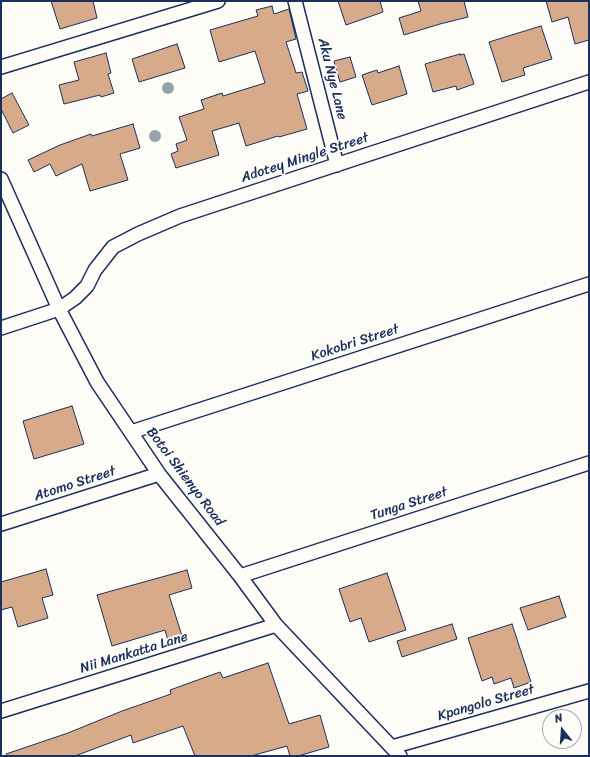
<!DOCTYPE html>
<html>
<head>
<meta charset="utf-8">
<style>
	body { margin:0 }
	#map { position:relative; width:590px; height:757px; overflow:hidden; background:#fdfcf7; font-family:Sriracha,sans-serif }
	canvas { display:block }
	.frame { position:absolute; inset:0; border:2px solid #1b2f5e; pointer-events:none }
	.north { position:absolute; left:542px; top:709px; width:40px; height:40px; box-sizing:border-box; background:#fdfcf7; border:1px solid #a3aaba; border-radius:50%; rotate:343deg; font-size:11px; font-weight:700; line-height:16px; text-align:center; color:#1b2f5e }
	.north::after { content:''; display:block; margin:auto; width:14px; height:18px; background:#1b2f5e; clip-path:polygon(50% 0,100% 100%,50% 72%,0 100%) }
</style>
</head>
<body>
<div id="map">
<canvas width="590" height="757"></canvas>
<div class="frame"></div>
<div class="north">N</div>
</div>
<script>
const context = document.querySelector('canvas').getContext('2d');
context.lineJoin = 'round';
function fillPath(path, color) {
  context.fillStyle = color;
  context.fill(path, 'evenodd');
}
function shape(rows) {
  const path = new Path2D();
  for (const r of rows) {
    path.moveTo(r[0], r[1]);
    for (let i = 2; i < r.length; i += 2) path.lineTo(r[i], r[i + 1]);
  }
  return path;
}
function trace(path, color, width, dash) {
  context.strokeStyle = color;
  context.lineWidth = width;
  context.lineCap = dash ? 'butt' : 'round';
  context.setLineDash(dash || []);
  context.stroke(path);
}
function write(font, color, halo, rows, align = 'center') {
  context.font = font + ' Sriracha,sans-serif';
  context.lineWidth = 3.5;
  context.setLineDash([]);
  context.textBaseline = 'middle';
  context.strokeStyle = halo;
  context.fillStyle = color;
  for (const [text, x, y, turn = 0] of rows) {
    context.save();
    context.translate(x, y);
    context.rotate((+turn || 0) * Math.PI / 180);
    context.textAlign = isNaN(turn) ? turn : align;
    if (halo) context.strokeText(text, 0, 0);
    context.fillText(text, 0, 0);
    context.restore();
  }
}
const building = shape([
	[51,1,93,1,97,18,60,29,51,1],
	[338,1,380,1,383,12,346,25,338,1],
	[418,1,464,1,468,17,440,24,404,35,399,18,421,11,418,1],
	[546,1,589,1,589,40,575,44,568,17,552,22,546,1],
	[272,6,274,14,289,9,296,39,286,42,296,73,302,72,308,91,297,94,307,129,279,137,278,136,246,146,239,123,212,131,219,155,176,168,171,154,178,151,176,144,187,140,179,117,204,109,201,100,222,93,223,96,265,83,255,51,219,62,210,30,258,16,256,10,272,6],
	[541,26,552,59,523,68,525,75,502,82,489,42,541,26],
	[177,44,185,68,139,82,132,59,177,44],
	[106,53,111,73,108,74,114,93,101,97,100,95,64,104,59,85,79,80,74,62,106,53],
	[460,54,460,55,464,54,474,84,457,90,456,86,433,92,425,64,460,54],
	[350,57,356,77,340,82,334,61,350,57],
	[399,66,407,94,372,105,362,75,377,70,378,73,399,66],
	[12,93,29,125,13,133,1,109,1,99,12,93],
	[133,124,140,148,120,154,128,180,90,191,82,164,56,176,50,164,34,172,28,160,60,145,91,134,92,136,133,124],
	[72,406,84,444,34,459,23,421,72,406],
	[46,569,53,595,42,598,48,618,18,627,12,607,1,610,1,582,46,569],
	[187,570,192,588,169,595,183,639,169,644,165,630,112,646,97,595,187,570],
	[387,573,406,630,369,642,361,618,350,622,339,589,387,573],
	[559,596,566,617,528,630,520,608,559,596],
	[452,624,457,639,402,657,397,641,452,624],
	[512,624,531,682,514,688,511,678,494,684,492,677,482,681,468,638,512,624],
	[268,663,289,724,320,715,329,747,298,756,290,756,287,746,251,756,195,756,183,726,133,743,131,735,75,756,7,756,6,754,68,733,122,711,171,694,170,690,220,672,223,678,268,663]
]);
const minor = shape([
	[295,1,337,165],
	[1,67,218,1],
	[1,179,59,309,97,382,159,474,240,576,276,625,400,756],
	[1,328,59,309,75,298,87,286,95,270,113,247,138,234,180,216,589,82],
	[131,432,589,284],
	[1,524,159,474],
	[240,576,589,463],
	[1,711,276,625],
	[392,747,589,691]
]);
const trees = [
	[168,88],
	[155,136]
];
const streetNames = [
	["Aku Nye Lane",332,79,76],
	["Adotey Mingle Street",305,158,-18],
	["Kokobri Street",355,343,-18],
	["Botoi Shienyo Road",185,477,53],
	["Atomo Street",75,484,-18],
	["Tunga Street",409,504,-18],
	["Nii Mankatta Lane",134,653,-17],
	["Kpangolo Street",486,703,-16]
];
fillPath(building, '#d7ab89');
trace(building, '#1b2f5e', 1);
trace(minor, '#1b2f5e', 16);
trace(minor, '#fdfcf7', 13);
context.fillStyle = '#97a2a9';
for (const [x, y] of trees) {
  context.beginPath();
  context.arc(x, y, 6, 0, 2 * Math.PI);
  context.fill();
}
write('14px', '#1b2f5e', '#fdfcf7', streetNames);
</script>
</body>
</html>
